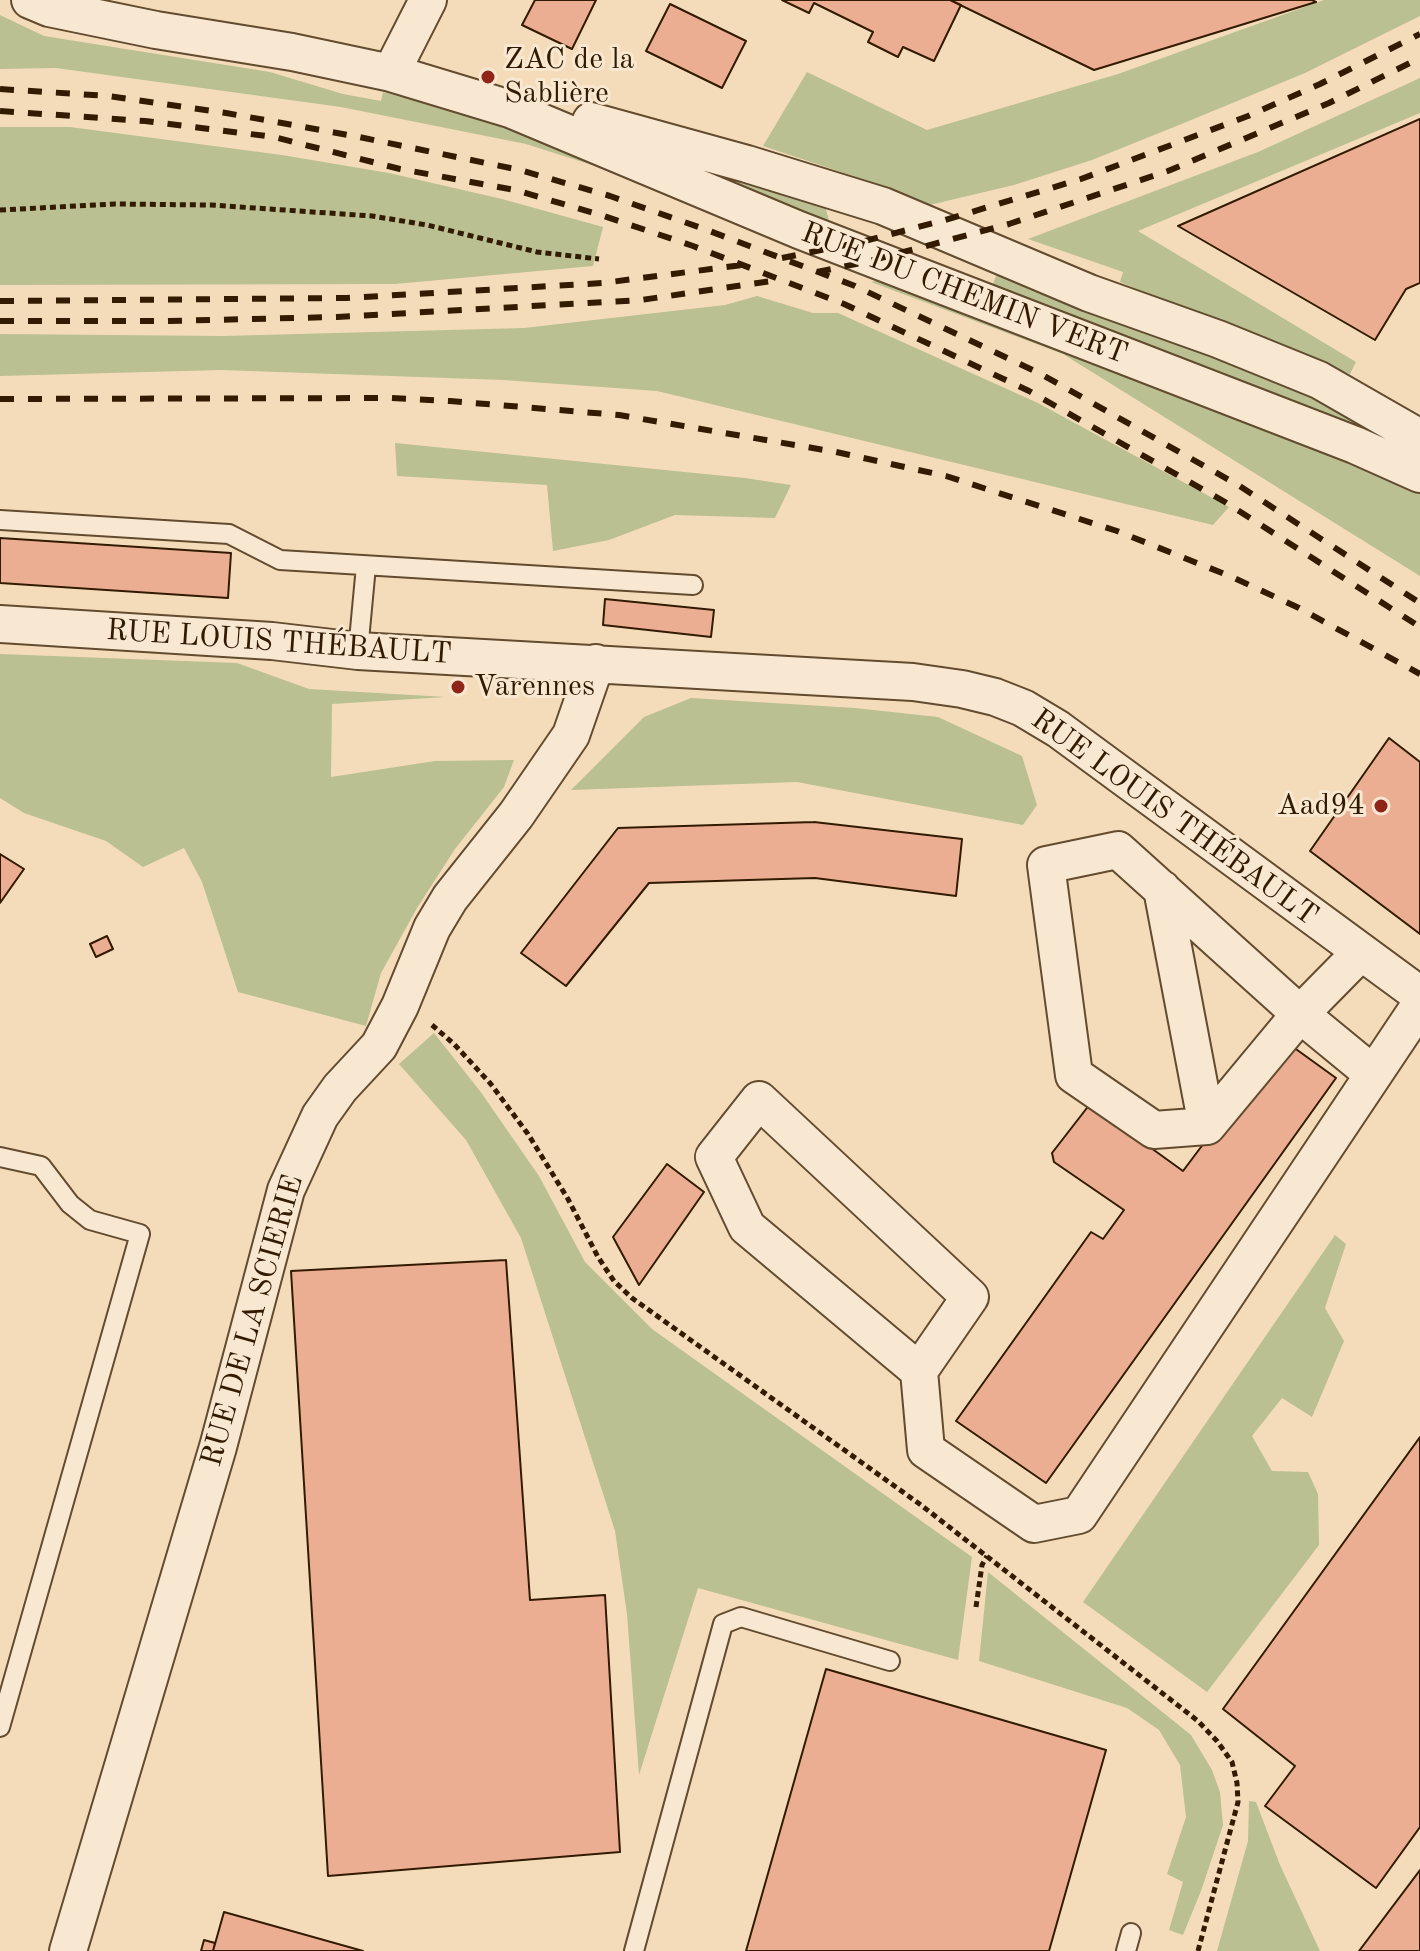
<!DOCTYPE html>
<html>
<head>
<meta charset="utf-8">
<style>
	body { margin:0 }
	canvas { display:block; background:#f4dcba }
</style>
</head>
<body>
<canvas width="1420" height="1951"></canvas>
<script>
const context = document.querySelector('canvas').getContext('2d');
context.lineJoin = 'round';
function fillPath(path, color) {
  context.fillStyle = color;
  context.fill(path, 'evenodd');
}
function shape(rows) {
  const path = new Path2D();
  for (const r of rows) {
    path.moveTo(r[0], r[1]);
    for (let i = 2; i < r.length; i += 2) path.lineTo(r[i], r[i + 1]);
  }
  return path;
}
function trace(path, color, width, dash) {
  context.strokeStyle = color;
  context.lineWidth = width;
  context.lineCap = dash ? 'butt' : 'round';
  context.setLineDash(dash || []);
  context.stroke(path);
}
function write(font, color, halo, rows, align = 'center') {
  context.font = font + ' "Old Standard TT",serif';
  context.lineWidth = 6;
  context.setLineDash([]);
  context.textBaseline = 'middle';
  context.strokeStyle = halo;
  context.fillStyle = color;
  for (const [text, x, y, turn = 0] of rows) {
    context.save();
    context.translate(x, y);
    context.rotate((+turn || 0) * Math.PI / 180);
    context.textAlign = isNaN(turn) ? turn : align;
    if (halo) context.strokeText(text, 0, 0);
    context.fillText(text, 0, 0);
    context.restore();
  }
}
const green = shape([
	[1324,0,1420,0,1420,16,1305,73,1184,123,1092,160,1014,185,862,221,898,191,763,146,807,72,927,130,1118,74],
	[0,15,44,36,270,72,343,94,381,101,383,92,536,134,722,216,595,166,526,144,341,107,56,68,0,69],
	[1420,78,1420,113,1138,231,1356,362,1350,374,1306,359,1120,282,1123,272,1028,239,1258,152],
	[0,127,70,127,282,155,389,173,502,199,603,227,593,266,395,284,0,285],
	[662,158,823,198,831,228],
	[998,271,1332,397,1420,462,990,291],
	[902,276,1420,482,1420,576,1063,354,871,282],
	[757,296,813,313,838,313,1038,403,1229,507,1213,525,657,391,503,380,221,370,0,376,0,334,223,336,524,328,725,305],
	[395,443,745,478,791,485,775,518,675,515,609,540,553,551,547,485,397,476],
	[0,654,237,663,309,689,446,697,332,704,331,777,435,761,514,760,504,787,455,849,417,908,381,973,366,1026,238,992,202,882,184,848,143,867,106,841,24,813,0,798],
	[691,698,855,708,938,717,1022,756,1037,805,1023,825,797,782,571,790,644,717],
	[434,1033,480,1091,539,1176,585,1262,652,1329,972,1557,958,1660,698,1588,639,1775,627,1614,615,1531,521,1238,466,1140,399,1064],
	[1335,1235,1346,1244,1325,1308,1344,1341,1312,1417,1282,1398,1252,1436,1272,1471,1308,1472,1318,1494,1319,1545,1207,1692,1083,1602],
	[988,1572,1191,1735,1212,1770,1220,1792,1223,1825,1201,1891,1183,1935,1169,1930,1183,1882,1167,1874,1186,1817,1180,1765,1159,1730,1127,1708,979,1661],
	[1249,1801,1256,1802,1280,1865,1320,1951,1217,1951,1248,1841]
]);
const building = shape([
	[535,0,596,0,572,49,522,25,535,0],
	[782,0,950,0,961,5,934,61,903,47,898,57,868,42,873,32,814,3,809,13,782,0],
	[950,0,1312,0,1316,2,1094,70,950,0],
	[670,4,746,41,722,88,646,51,670,4],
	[1420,119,1420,283,1406,289,1375,340,1178,226,1420,119],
	[0,538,231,553,228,598,0,583,0,538],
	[605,599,714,610,711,637,603,625,605,599],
	[1389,738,1420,762,1420,934,1310,851,1389,738],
	[814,822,962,839,956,896,815,878,649,883,566,986,521,953,618,828,814,822],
	[0,854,24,869,0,903,0,854],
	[107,936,113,949,96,957,90,944,107,936],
	[1282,1039,1336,1078,1046,1483,956,1421,1091,1232,1103,1239,1124,1210,1054,1162,1052,1153,1090,1104,1183,1171,1282,1039],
	[667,1164,704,1192,639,1285,613,1237,667,1164],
	[506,1260,530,1600,605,1595,620,1852,328,1876,291,1271,506,1260],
	[1420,1437,1420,1827,1376,1888,1265,1806,1295,1766,1223,1709,1420,1437],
	[826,1669,1106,1750,1049,1951,746,1951,826,1669],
	[1420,1870,1420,1951,1359,1951,1420,1870],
	[224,1912,363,1951,213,1951,224,1912],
	[204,1940,215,1943,213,1951,201,1951,204,1940]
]);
const path = shape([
	[0,210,115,204,211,205,372,216,427,225,537,252,599,259],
	[432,1025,454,1044,490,1083,528,1134,568,1199,598,1257,614,1281,632,1298,921,1505,1198,1721,1217,1741,1232,1762,1237,1783,1238,1802,1198,1951],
	[976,1607,982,1565,987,1556]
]);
const lane = shape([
	[0,520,229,534,280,560,693,585],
	[358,651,366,566],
	[0,1157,41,1166,70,1204,90,1220,140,1234,0,1727],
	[634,1951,723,1624,741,1617,890,1661],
	[1126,1951,1131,1933]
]);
const street = shape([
	[30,0,49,8,156,30,292,52,391,73,510,109,799,230,1355,445,1420,474],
	[391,73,428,0],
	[591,121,747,164,883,206,1089,293,1218,339,1319,380,1420,438],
	[0,624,272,641,358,651,913,682,962,689,995,697,1023,708,1058,729,1420,995],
	[1162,889,1207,1126],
	[1361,952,1300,1014,1118,850,1046,865,1074,1075,1154,1130,1207,1126,1300,1014,1373,1074],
	[919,1371,970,1297,759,1100,714,1157,747,1227,919,1371,926,1450,1034,1524,1079,1515,1420,1005],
	[68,1951,218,1447,286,1190,320,1116,340,1088,379,1046,400,1006,432,928,450,898,516,815,571,735,596,663]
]);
const rail = shape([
	[0,89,108,96,226,113,354,136,520,170,610,196,707,230,855,286,1039,373,1238,485,1420,603],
	[0,111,145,121,274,137,400,169,515,190,601,215,693,246,844,304,1029,391,1225,502,1420,627],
	[782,258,861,242,945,220,1081,179,1248,116,1320,84,1420,34],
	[817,272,866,262,1009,224,1168,171,1329,103,1420,58],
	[0,301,347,298,603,283,742,265],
	[0,321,168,321,337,317,641,300,778,280],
	[0,399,390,398,450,401,619,415,836,452,946,476,1117,531,1232,577,1299,608,1420,674]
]);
const markers = [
	[488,77,8,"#8f2418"],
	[458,687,8,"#8f2418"],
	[1381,806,8,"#8f2418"]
];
const poiNames = [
	["ZAC de la",504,60],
	["Sablière",504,94],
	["Varennes",474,687],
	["Aad94",1365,806,"right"]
];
const streetNames = [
	["RUE DU CHEMIN VERT",964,294,21],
	["RUE LOUIS THÉBAULT",279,643,4],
	["RUE LOUIS THÉBAULT",1174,818,36],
	["RUE DE LA SCIERIE",253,1321,-74]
];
fillPath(green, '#bac091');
fillPath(building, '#ebae93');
trace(building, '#321b00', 2);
trace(lane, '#624b2e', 22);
trace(street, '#624b2e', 40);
trace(path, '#321b00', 5, [6, 4]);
trace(lane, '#f8e8d2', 18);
trace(street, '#f8e8d2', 36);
trace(rail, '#321b00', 6, [14, 14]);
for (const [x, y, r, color] of markers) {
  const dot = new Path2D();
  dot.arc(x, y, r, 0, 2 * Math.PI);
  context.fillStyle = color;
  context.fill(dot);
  trace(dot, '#f8e8d2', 3);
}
write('30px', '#321b00', '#f8e8d2', poiNames, 'left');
write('30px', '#321b00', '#f8e8d2', streetNames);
</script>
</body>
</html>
